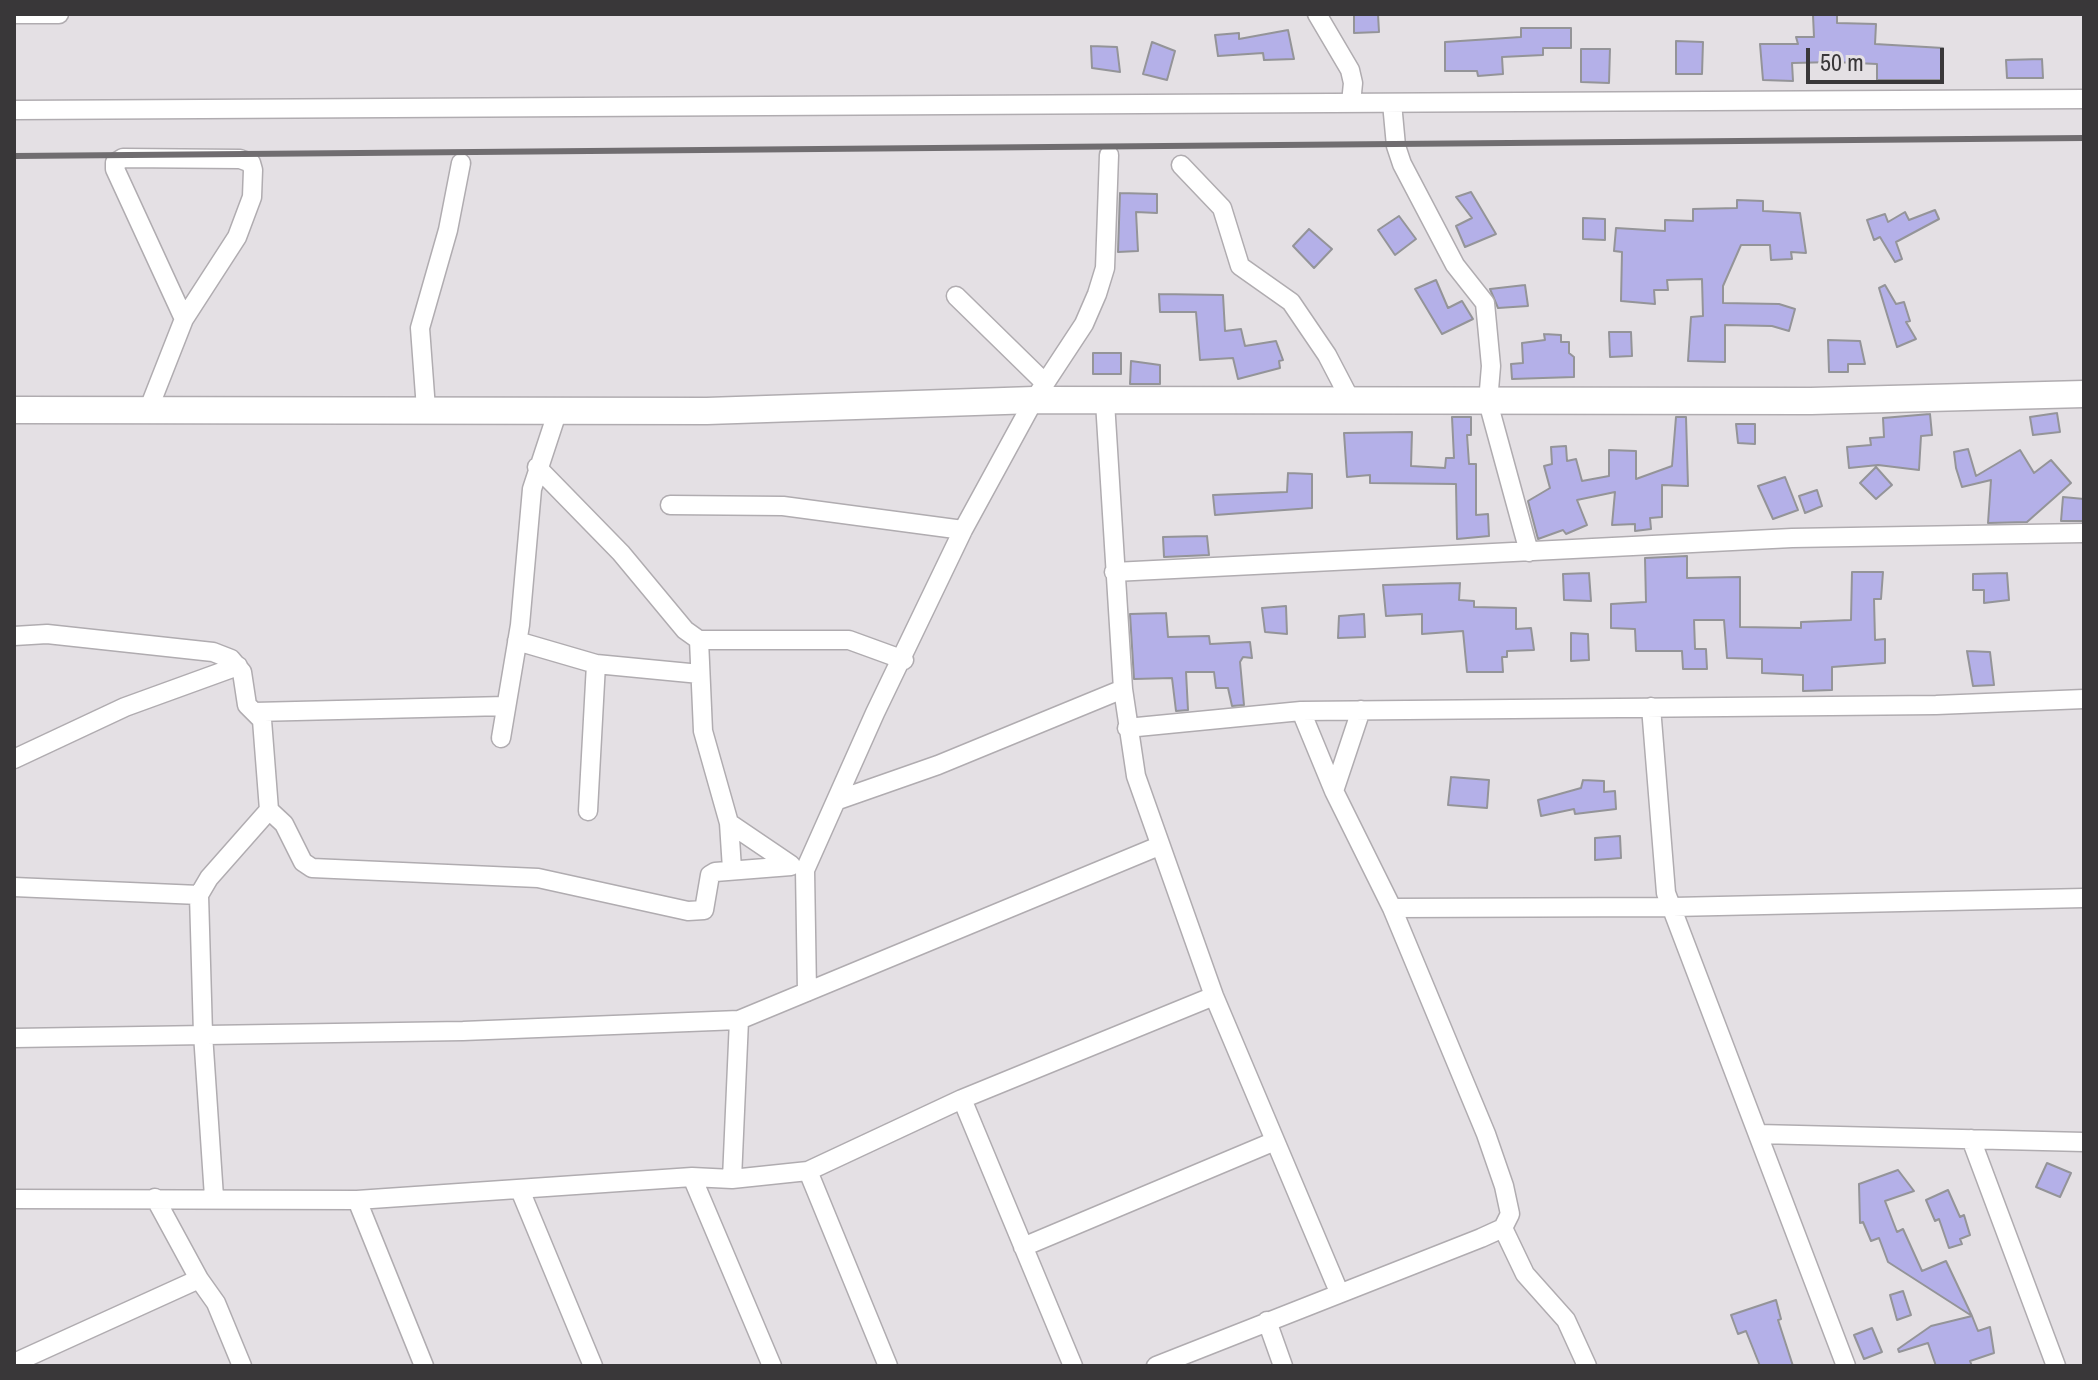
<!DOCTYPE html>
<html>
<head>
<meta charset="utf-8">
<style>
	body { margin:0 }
	#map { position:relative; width:2098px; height:1380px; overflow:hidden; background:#e4e0e4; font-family:"Archivo Narrow",sans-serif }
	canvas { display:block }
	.frame { position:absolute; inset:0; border:16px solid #393739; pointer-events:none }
	.scale { position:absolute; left:1806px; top:48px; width:138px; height:36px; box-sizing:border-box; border:4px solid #393739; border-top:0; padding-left:10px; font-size:24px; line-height:28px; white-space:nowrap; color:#393739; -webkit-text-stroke:6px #e4e0e4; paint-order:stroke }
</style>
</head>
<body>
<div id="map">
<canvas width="2098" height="1380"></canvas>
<div class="frame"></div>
<div class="scale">50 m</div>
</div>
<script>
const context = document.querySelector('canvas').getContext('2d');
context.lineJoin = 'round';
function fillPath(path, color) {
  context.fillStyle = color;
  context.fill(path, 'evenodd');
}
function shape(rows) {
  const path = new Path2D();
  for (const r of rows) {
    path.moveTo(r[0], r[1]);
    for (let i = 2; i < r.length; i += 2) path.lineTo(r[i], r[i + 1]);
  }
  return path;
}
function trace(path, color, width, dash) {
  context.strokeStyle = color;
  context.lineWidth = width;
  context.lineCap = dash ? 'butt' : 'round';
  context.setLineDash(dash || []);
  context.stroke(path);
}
const building = shape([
	[1354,14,1378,14,1379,32,1354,33,1354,14],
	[1837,14,1837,23,1876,24,1875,44,1943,48,1943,80,1877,80,1877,64,1834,62,1792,63,1793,81,1763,80,1760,44,1798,44,1796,37,1814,37,1813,15,1837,14],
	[1521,28,1571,28,1571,48,1543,48,1543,55,1502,57,1503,74,1478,76,1477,71,1445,71,1445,42,1521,37,1521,28],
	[1288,30,1294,59,1264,60,1263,53,1218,56,1215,35,1239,33,1239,39,1288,30],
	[1676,41,1703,42,1702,74,1676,74,1676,41],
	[1152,42,1175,51,1167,80,1143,74,1152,42],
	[1091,46,1117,47,1120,72,1092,68,1091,46],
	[1581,49,1610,49,1609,83,1581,82,1581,49],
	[2042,59,2043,78,2007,78,2006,60,2042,59],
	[1471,192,1496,234,1465,247,1456,226,1472,218,1456,197,1471,192],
	[1120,193,1157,194,1157,213,1136,212,1138,251,1118,252,1120,193],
	[1737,200,1763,201,1763,211,1800,213,1806,253,1791,252,1792,259,1771,260,1770,245,1741,245,1723,286,1723,303,1779,304,1795,309,1789,331,1772,326,1725,325,1725,362,1688,361,1691,317,1703,316,1702,279,1667,280,1668,290,1654,290,1655,304,1621,301,1622,252,1614,251,1616,228,1665,231,1665,220,1693,221,1693,209,1737,208,1737,200],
	[1935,210,1939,219,1896,242,1902,259,1895,262,1880,237,1874,240,1867,220,1885,214,1888,222,1905,212,1909,220,1935,210],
	[1399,216,1416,239,1395,255,1378,230,1399,216],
	[1583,218,1605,219,1605,240,1583,239,1583,218],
	[1309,229,1332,249,1314,268,1293,246,1309,229],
	[1436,280,1448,308,1462,301,1473,319,1442,334,1415,289,1436,280],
	[1525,285,1528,306,1498,308,1490,289,1525,285],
	[1885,285,1896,304,1904,302,1910,321,1906,322,1916,339,1897,347,1879,288,1885,285],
	[1159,294,1223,295,1225,331,1241,329,1245,346,1276,341,1283,360,1279,361,1280,368,1238,379,1233,358,1200,360,1196,312,1160,312,1159,294],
	[1609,332,1631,332,1632,356,1610,357,1609,332],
	[1544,334,1561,335,1561,342,1569,342,1569,353,1574,357,1574,377,1512,379,1511,364,1523,363,1522,343,1545,340,1544,334],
	[1828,340,1860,341,1865,364,1848,364,1848,372,1829,372,1828,340],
	[1093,353,1121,353,1121,374,1093,374,1093,353],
	[1131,361,1160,365,1160,384,1130,384,1131,361],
	[2057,413,2060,432,2033,435,2030,417,2057,413],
	[1930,414,1932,435,1921,436,1919,470,1878,465,1849,468,1847,447,1871,445,1870,438,1884,437,1883,418,1930,414],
	[1452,417,1471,417,1471,435,1467,435,1469,464,1476,464,1476,515,1488,514,1489,536,1457,539,1456,484,1370,483,1370,475,1347,477,1344,433,1412,432,1411,466,1445,468,1446,458,1454,458,1452,417],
	[1676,417,1686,417,1688,486,1662,485,1662,517,1650,518,1651,529,1635,531,1635,524,1612,525,1615,492,1577,500,1587,525,1566,534,1563,530,1538,539,1528,501,1550,488,1544,466,1552,464,1551,447,1566,446,1567,461,1576,459,1582,481,1609,476,1609,450,1636,451,1636,479,1672,466,1676,417],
	[1736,424,1755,424,1755,444,1738,443,1736,424],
	[1968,449,1976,476,2020,450,2034,473,2051,460,2071,483,2027,522,1988,523,1991,480,1962,487,1956,468,1954,452,1968,449],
	[1876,467,1892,485,1876,499,1860,483,1876,467],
	[1288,473,1312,474,1312,508,1215,515,1213,495,1287,492,1288,473],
	[1785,477,1798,510,1773,519,1758,486,1785,477],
	[1817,490,1822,506,1805,513,1799,496,1817,490],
	[2063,497,2084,499,2084,521,2061,521,2063,497],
	[1207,536,1209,555,1164,557,1163,537,1207,536],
	[1687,556,1687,578,1740,577,1740,627,1801,628,1801,622,1851,620,1852,572,1883,572,1881,599,1874,599,1875,640,1885,639,1885,663,1832,667,1832,690,1803,691,1803,675,1762,673,1762,659,1727,658,1724,620,1694,620,1695,649,1706,649,1707,669,1683,669,1682,651,1636,651,1635,629,1611,628,1611,604,1646,602,1645,558,1687,556],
	[1589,573,1591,601,1564,600,1563,574,1589,573],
	[2007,573,2009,600,1984,603,1984,590,1973,590,1973,574,2007,573],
	[1460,583,1459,600,1474,601,1474,607,1516,608,1516,629,1531,628,1534,650,1507,651,1507,657,1502,657,1503,672,1467,672,1463,631,1422,634,1422,614,1386,616,1383,585,1460,583],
	[1286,606,1287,634,1265,632,1262,608,1286,606],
	[1166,613,1168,637,1209,636,1210,644,1250,642,1252,658,1243,657,1240,662,1244,705,1232,706,1228,688,1216,688,1214,672,1186,672,1188,710,1176,711,1172,678,1134,679,1130,614,1166,613],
	[1364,614,1365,637,1338,638,1339,616,1364,614],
	[1571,633,1588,634,1589,660,1571,661,1571,633],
	[1967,651,1990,652,1994,685,1973,686,1967,651],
	[1451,777,1489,780,1487,808,1448,805,1451,777],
	[1583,780,1604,781,1604,792,1615,791,1616,809,1575,814,1574,809,1541,816,1538,800,1581,788,1583,780],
	[1620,836,1621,858,1595,860,1595,838,1620,836],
	[2047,1163,2071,1173,2060,1197,2036,1187,2047,1163],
	[1898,1170,1914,1191,1885,1201,1897,1232,1903,1229,1922,1271,1946,1261,1972,1316,1888,1262,1879,1238,1871,1241,1863,1222,1860,1223,1859,1184,1898,1170],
	[1948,1190,1960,1217,1964,1215,1970,1235,1960,1239,1962,1244,1949,1248,1939,1219,1935,1221,1926,1200,1948,1190],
	[1903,1291,1911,1315,1897,1320,1890,1295,1903,1291],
	[1776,1300,1781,1319,1778,1320,1793,1366,1760,1366,1746,1331,1738,1334,1731,1315,1776,1300],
	[1972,1316,1978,1331,1990,1327,1994,1353,1970,1361,1972,1366,1936,1366,1928,1343,1899,1352,1898,1349,1931,1326,1972,1316],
	[1872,1328,1882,1352,1864,1359,1854,1335,1872,1328]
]);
const street = shape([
	[14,14,59,14],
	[1317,14,1350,70,1353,83,1351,103],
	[1392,103,1396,146,1402,164,1455,265,1485,303,1491,366,1488,402,1529,552],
	[14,110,2084,99],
	[1181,165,1222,208,1240,266,1291,302,1327,355,1352,403],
	[956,296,1045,383],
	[1105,402,1123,689,1136,776,1214,996,1339,1292],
	[149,408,184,319,237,237,252,197,253,170,251,163,240,159,123,158,115,163,115,169,184,319],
	[426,409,420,328,448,230,461,163],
	[537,467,621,553,685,630,699,640,849,640,904,660],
	[670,505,783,506,963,530],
	[1114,572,1792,538,2084,533],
	[14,636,47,634,213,652,231,659,242,672,247,705,262,720,269,810,209,878,199,895,203,1034,214,1197],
	[699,640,703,731,729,823,791,865],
	[517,641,596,664,700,674],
	[1651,707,1666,893,1846,1366],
	[254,712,506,706],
	[1127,728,1301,711,1936,705,2084,699],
	[501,738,520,625,532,489,558,410],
	[14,759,125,707,238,666],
	[1334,791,1361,710],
	[838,800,938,765,1123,689],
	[269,810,284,824,303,862,312,868,538,878,688,911,704,910,710,875,715,872,791,866],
	[588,811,596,664],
	[729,823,732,869],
	[14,887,199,895],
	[1392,908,1673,907,2084,898],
	[807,992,805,870,875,713,963,530,1034,400,1084,324,1097,294,1105,268,1109,155],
	[14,1038,463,1031,739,1020,1159,846],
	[962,1099,1073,1366],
	[1758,1134,2084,1142],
	[1971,1139,2056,1366],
	[808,1171,888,1366],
	[692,1177,772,1366],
	[732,1179,739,1020],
	[520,1190,593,1366],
	[155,1198,199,1279,216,1303,242,1366],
	[14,1199,357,1200,692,1177,732,1179,808,1171,962,1099,1214,996],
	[357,1200,424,1366],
	[1503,1228,1525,1274,1566,1320,1587,1366],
	[1023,1247,1275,1141],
	[1267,1321,1283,1366],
	[14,1363,199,1279],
	[1156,1366,1481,1238,1503,1228,1510,1214,1504,1186,1486,1134,1392,908,1334,791,1301,711]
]);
const secondary = shape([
	[14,410,707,411,1034,400,1811,401,2084,394]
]);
const rail = shape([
	[14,156,2084,138]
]);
fillPath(building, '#b4b0e8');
trace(building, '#949498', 2);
trace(street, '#b0acb0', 21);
trace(secondary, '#b0acb0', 29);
trace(street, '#fff', 18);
trace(secondary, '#fff', 26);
trace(rail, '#706d70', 6);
</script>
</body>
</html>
